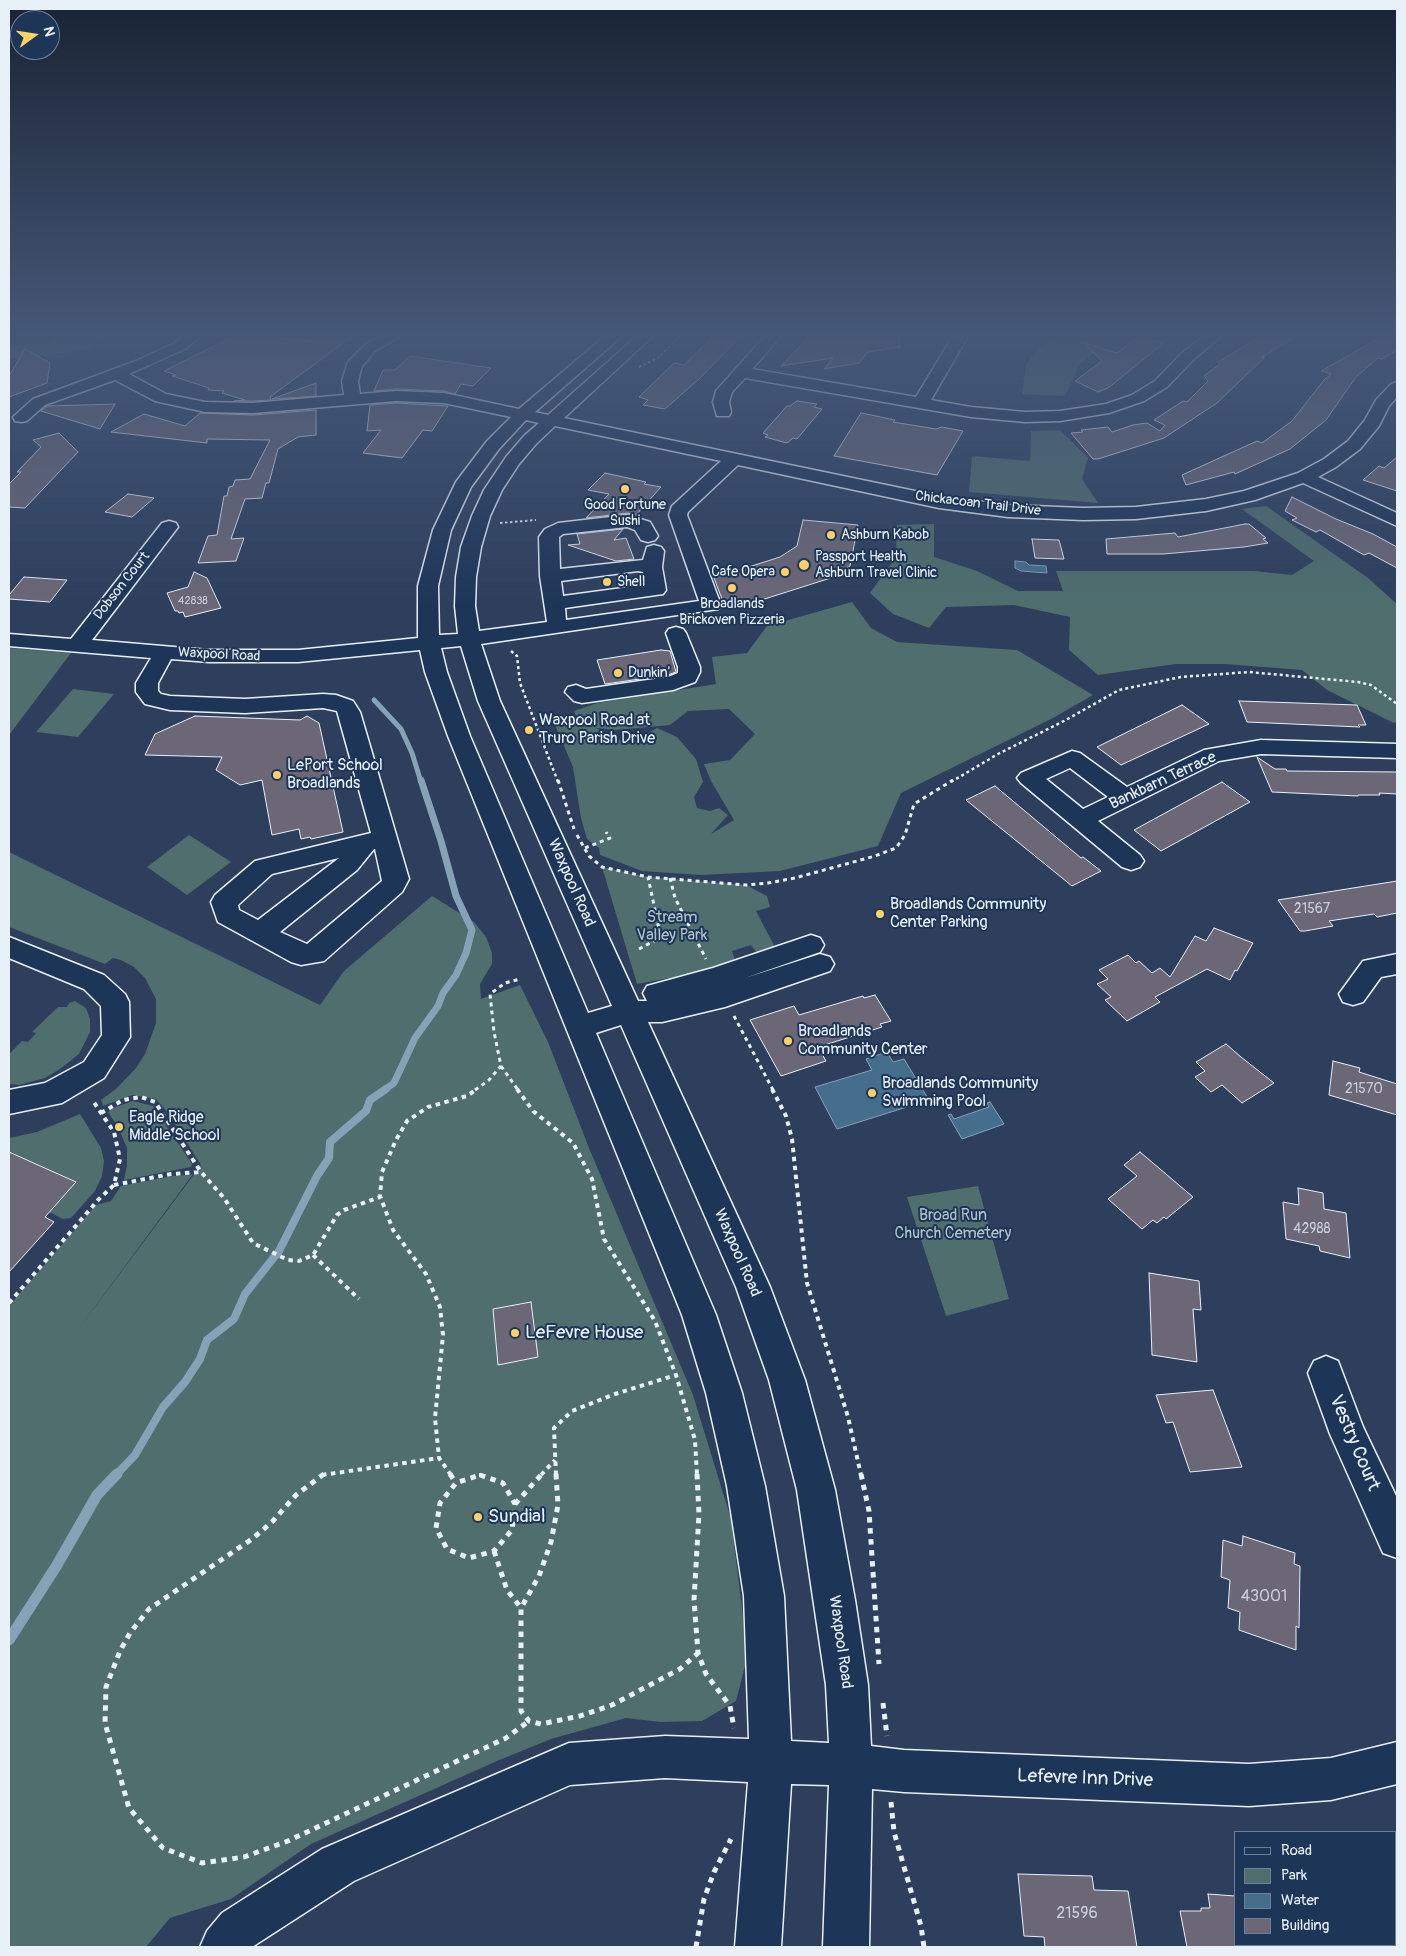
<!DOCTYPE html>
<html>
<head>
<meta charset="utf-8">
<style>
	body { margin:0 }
	#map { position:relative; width:1406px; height:1956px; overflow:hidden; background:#2d3f5d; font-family:Pangolin,sans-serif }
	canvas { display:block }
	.frame { position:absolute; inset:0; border:10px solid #e8f1f8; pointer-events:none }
	.legend { position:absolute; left:1234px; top:1831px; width:162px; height:115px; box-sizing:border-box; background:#1d3557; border:1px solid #6e8097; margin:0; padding:6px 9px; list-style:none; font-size:15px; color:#e8f1f8 }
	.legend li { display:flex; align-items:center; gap:10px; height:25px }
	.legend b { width:25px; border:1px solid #6e8097 }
	.north { position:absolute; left:10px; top:10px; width:50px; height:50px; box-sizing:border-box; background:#1d3557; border:1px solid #6e8097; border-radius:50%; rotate:76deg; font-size:14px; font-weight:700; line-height:20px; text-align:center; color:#e8f1f8 }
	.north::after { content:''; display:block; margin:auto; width:18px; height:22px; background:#ffd166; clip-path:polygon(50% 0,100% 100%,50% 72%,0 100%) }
</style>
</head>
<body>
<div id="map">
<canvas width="1406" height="1956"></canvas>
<div class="frame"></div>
<ul class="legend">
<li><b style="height:6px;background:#1d3557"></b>Road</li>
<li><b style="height:14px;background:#4f6e6d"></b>Park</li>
<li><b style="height:14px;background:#446e8c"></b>Water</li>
<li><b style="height:14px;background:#6b6776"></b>Building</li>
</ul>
<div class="north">N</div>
</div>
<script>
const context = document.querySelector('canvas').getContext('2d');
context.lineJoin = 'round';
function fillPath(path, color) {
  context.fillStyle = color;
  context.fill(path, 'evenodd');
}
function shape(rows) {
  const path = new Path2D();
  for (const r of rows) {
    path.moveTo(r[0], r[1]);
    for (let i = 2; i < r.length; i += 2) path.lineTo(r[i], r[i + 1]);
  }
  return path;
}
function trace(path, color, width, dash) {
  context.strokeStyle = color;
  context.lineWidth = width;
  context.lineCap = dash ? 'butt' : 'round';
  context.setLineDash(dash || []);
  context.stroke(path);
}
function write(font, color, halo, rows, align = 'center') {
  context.font = font + ' Pangolin,sans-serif';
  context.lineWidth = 4;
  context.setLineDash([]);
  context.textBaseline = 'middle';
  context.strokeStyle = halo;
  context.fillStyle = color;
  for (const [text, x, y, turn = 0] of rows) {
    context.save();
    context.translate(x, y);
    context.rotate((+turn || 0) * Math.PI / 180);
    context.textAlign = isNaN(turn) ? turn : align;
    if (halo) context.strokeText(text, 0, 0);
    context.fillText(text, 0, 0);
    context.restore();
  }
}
const green = shape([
	[57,336,107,336,89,349,29,358,9,359,9,345,50,343],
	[1059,336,1115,336,1080,364,1065,396,1022,394,1026,364,1040,348],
	[1060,430,1088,458,1082,479,1098,503,969,492,972,456,1030,461,1031,431],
	[1266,506,1368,578,1397,604,1397,722,1394,723,1327,690,1302,670,1225,664,1176,664,1098,675,1069,650,1070,617,1014,605,946,607,929,628,893,614,870,593,896,557,897,525,934,524,934,557,977,571,1018,591,1063,591,1056,571,1254,571,1292,575,1314,561,1242,509],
	[852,602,871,628,897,642,1017,650,1093,695,1053,718,901,793,878,846,780,871,701,875,642,871,600,855,599,848,587,839,581,818,573,767,555,725,568,721,578,723,574,711,597,703,716,684,712,657,747,653,767,626],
	[729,709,755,734,730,760,704,764,711,781,734,820,711,834,728,815,719,808,710,811,697,808,694,797,703,782,696,759,677,737,657,728,629,744,596,728,616,730,670,725,688,711],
	[9,648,71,653,9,735],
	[73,689,114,694,78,737,36,732],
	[189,835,231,862,187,895,147,867],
	[9,852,320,1005,344,971,432,896,474,922,486,937,492,953,492,964,480,984,481,999,520,985,548,1042,589,1148,693,1395,731,1519,743,1617,745,1666,736,1701,702,1721,661,1722,626,1718,551,1739,497,1761,311,1844,231,1899,170,1918,146,1947,9,1947,9,1306,96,1205,111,1201,121,1186,167,1177,193,1174,74,1335,201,1165,168,1113,156,1099,132,1095,103,1106,101,1100,117,1088,136,1068,145,1054,156,1023,156,999,145,978,134,967,121,960,113,958,105,964,9,927],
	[602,867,648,877,746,885,767,896,770,907,756,911,778,953,761,958,751,945,732,951,736,963,708,971,637,984],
	[75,1001,86,1008,90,1019,90,1032,79,1054,60,1069,45,1078,19,1085,9,1084,9,1054,22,1041,28,1042,36,1033,32,1032,58,1007,67,1007,69,1003],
	[133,1101,153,1106,192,1164,191,1167,124,1180,127,1165,127,1148,118,1127,108,1112,113,1108],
	[80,1114,101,1148,104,1161,102,1176,95,1191,71,1218,63,1219,49,1212,76,1182,9,1152,9,1138,37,1132],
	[978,1186,1009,1299,946,1316,907,1197]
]);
const water = shape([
	[1015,561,1026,562,1029,565,1046,566,1047,573,1021,571,1015,568,1015,561],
	[887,1052,893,1062,904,1059,929,1100,837,1129,815,1087,872,1070,866,1059,887,1052],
	[990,1102,1004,1124,962,1139,948,1115,951,1114,954,1119,989,1107,987,1103,990,1102]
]);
const streamFar3 = shape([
	[374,700,401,729,412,753,421,782]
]);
const streamFar2 = shape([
	[384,1090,394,1083,415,1038,438,1006,443,993,456,975,466,953,472,930,456,896,441,841,421,780]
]);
const streamFar1 = shape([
	[116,1475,135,1455,163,1407,185,1382,200,1359,207,1340,234,1319,245,1294,279,1251,317,1176,329,1158,330,1142,366,1111,370,1100,386,1089]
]);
const stream = shape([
	[9,1640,57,1565,97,1495,117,1474]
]);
const building = shape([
	[235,336,262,336,310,341,317,336,353,336,270,397,271,400,253,401,234,401,245,400,222,393,224,391,208,390,209,388,172,376,176,375,164,371,235,336],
	[714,336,741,336,699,379,665,409,643,405,648,400,639,397,674,363,684,365,714,336],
	[810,336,899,336,900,347,868,352,859,363,824,369,833,358,781,366,810,336],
	[1139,336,1164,343,1108,388,1098,392,1075,381,1102,361,1084,343,1117,353,1139,336],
	[1261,336,1297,336,1262,357,1265,357,1217,403,1164,438,1098,459,1093,459,1071,433,1083,432,1081,430,1108,427,1112,432,1133,425,1147,423,1160,431,1165,425,1154,420,1183,401,1187,402,1208,381,1204,376,1220,364,1218,362,1261,336],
	[1383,336,1397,336,1397,350,1382,359,1378,358,1356,377,1326,420,1290,449,1235,474,1234,472,1186,485,1182,475,1257,441,1262,443,1292,421,1324,380,1331,374,1321,371,1383,336],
	[25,349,50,363,47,383,9,397,9,376,25,349],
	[410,356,491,368,473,386,461,384,455,394,444,391,396,389,374,391,383,370,395,370,410,356],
	[316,383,316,396,272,399,316,383],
	[797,401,817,404,814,407,822,409,797,439,793,438,787,443,765,437,768,435,763,433,787,406,790,406,797,401],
	[396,403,448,406,432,431,423,430,402,458,363,453,381,430,367,431,370,405,396,403],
	[115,404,100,429,41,411,47,406,115,404],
	[316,410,316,435,298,437,278,449,269,483,266,483,262,498,245,499,231,539,244,538,236,561,198,563,208,536,217,535,224,496,227,496,229,487,233,486,235,480,250,479,270,440,207,439,207,443,111,432,144,414,185,426,200,413,253,415,316,410],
	[861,413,895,420,893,422,936,429,942,427,963,431,937,475,834,456,861,413],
	[59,433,78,452,25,508,9,507,9,484,21,472,17,472,41,447,33,440,59,433],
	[1397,457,1397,491,1363,480,1379,466,1384,468,1397,457],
	[605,473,646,482,644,484,661,487,636,515,628,513,586,518,609,494,588,490,605,473],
	[128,494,154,498,132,517,105,512,128,494],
	[1292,497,1336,519,1373,534,1397,547,1397,568,1369,553,1364,555,1320,530,1316,532,1292,520,1297,518,1285,511,1292,497],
	[803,520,858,525,850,566,837,576,733,609,722,599,714,578,780,557,797,546,803,520],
	[1245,524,1249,524,1266,538,1263,539,1268,543,1244,547,1163,554,1107,554,1106,539,1175,533,1178,537,1245,524],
	[623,529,614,540,626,538,634,559,616,561,568,545,580,544,577,534,623,529],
	[1032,539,1059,540,1064,559,1035,558,1032,539],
	[194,572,207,578,221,608,185,617,183,612,179,613,178,611,175,611,167,593,188,587,194,572],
	[24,577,67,580,50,602,9,599,9,595,24,577],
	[661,650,670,651,676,672,668,675,605,684,597,660,661,650],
	[1239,701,1357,705,1366,725,1358,725,1360,727,1247,722,1239,701],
	[1182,705,1209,724,1121,765,1097,747,1182,705],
	[195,716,300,720,307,716,319,723,343,832,311,839,310,837,301,839,299,829,272,835,262,780,240,785,216,770,222,757,145,755,155,734,195,716],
	[1257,757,1275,769,1286,769,1287,771,1397,772,1397,794,1379,793,1380,795,1358,795,1358,796,1272,792,1257,757],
	[1222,782,1250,802,1161,851,1134,830,1222,782],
	[995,786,1081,858,1083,857,1101,871,1072,886,966,800,995,786],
	[1397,881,1397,913,1377,917,1374,914,1329,921,1333,926,1305,931,1300,931,1278,900,1397,881],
	[1214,928,1253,943,1237,971,1235,970,1230,980,1207,969,1155,997,1160,1002,1127,1021,1105,1000,1111,997,1097,984,1108,979,1099,970,1128,955,1136,963,1139,961,1152,973,1160,968,1170,977,1195,936,1206,941,1214,928],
	[875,995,891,1021,880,1024,882,1027,818,1047,826,1061,781,1076,750,1020,794,1006,799,1015,863,996,864,998,875,995],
	[1226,1044,1241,1057,1274,1083,1242,1103,1222,1085,1211,1092,1195,1077,1205,1071,1196,1062,1226,1044],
	[1333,1061,1360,1068,1359,1072,1397,1084,1397,1115,1329,1095,1333,1061],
	[9,1152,76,1182,45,1217,54,1222,9,1272,9,1152],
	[1140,1152,1193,1197,1166,1219,1164,1217,1157,1223,1153,1220,1142,1229,1108,1199,1137,1176,1124,1165,1140,1152],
	[1298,1188,1323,1193,1324,1209,1346,1213,1350,1258,1320,1251,1319,1246,1286,1239,1283,1202,1299,1205,1298,1188],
	[1149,1273,1199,1281,1201,1310,1193,1309,1197,1362,1152,1355,1149,1273],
	[531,1302,538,1357,498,1365,493,1309,531,1302],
	[1213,1390,1242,1467,1190,1472,1173,1422,1166,1423,1156,1395,1213,1390],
	[1243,1536,1295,1553,1294,1564,1300,1566,1299,1628,1296,1626,1296,1650,1239,1630,1240,1612,1228,1608,1230,1580,1221,1577,1223,1540,1242,1546,1243,1536],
	[1018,1874,1092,1876,1094,1890,1128,1891,1137,1947,1045,1947,1044,1937,1024,1936,1018,1874],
	[1208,1894,1235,1896,1235,1947,1187,1947,1180,1911,1201,1911,1201,1908,1210,1908,1208,1894]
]);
const pathFar4 = shape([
	[639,367,658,358,680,336],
	[500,523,536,520]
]);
const pathFar3 = shape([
	[511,651,517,656,520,683,558,782],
	[951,782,998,754,1064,721,1119,690,1181,677,1249,672,1358,682,1371,685,1397,704]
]);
const pathFar2 = shape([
	[558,780,574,829],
	[577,835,589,856,602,867,648,877,746,885,768,883,795,878,875,856,896,848,905,835,914,804,953,780],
	[585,848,610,838,606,832],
	[670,878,675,898,706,959],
	[639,949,654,941,659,929,648,877],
	[734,1016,773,1090],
	[501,1066,518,1090],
	[475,1090,489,1080,501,1066,494,1032,490,994,505,983,520,979]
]);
const pathFar1 = shape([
	[517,1089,533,1111,573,1143,592,1179,604,1239,655,1321,676,1375,695,1440,697,1475],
	[772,1089,786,1116,792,1139,807,1283,848,1417,861,1475],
	[101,1113,123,1100,141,1097,155,1102,201,1172,224,1198,253,1243,288,1260,299,1261,313,1255,337,1215,344,1210,380,1197],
	[114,1185,171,1174,201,1172],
	[313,1255,359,1299],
	[9,1303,99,1199,114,1185,120,1159,114,1132,93,1101],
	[322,1475,439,1458],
	[451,1475,439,1458,435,1418,443,1335,440,1307,426,1274,393,1230,380,1196,382,1172,396,1140,407,1121,428,1107,467,1096,477,1089],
	[479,1475,481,1475],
	[541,1475,555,1460],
	[556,1475,554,1428,572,1411,615,1394,676,1375]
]);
const path = shape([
	[324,1474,296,1495,272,1522,252,1539,149,1609,130,1633,120,1651,106,1687,105,1723,129,1808,163,1848,202,1863,244,1857,288,1841,506,1738,529,1721],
	[450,1474,456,1483],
	[556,1474,558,1505,551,1542,539,1576,521,1608,521,1711,529,1721,541,1724,580,1716,612,1705,680,1669,698,1653],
	[697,1474,699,1514,694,1600,698,1653,706,1674,730,1706,734,1728],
	[861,1474,869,1511,879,1664],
	[480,1475,503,1483,515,1504,512,1530,494,1551,469,1558,447,1549,436,1528,440,1503,456,1483,480,1475],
	[515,1504,542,1474],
	[494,1551,507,1590,521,1608],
	[883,1703,887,1736],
	[891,1802,894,1832,921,1926,924,1947],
	[696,1947,704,1899,714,1872,731,1839]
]);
const minor = shape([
	[183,336,201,336,185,349,129,374,166,394,205,402,253,403,344,395,342,381,348,362,365,345,381,336,400,336,375,351,362,366,358,381,360,394,396,391,444,393,519,409,605,336,622,336,535,412,548,415,637,336,653,336,564,418,939,496,1008,505,1083,508,1136,507,1206,499,1244,491,1298,473,1324,459,1348,441,1365,420,1376,400,1391,384,1397,382,1397,397,1389,406,1379,426,1360,449,1336,467,1318,477,1397,513,1397,526,1303,483,1255,500,1206,511,1136,519,1083,520,1008,517,939,508,738,465,688,512,687,515,721,605,718,609,481,644,500,701,638,1001,647,1001,643,993,647,986,713,968,811,935,820,938,824,945,820,952,745,978,820,954,830,957,834,964,830,971,725,1007,662,1022,648,1022,770,1287,805,1380,835,1490,855,1600,868,1685,871,1746,904,1750,1249,1764,1331,1758,1397,1742,1397,1784,1331,1800,1249,1806,904,1792,872,1789,869,1947,823,1947,829,1785,791,1784,781,1947,735,1947,748,1782,665,1778,570,1785,354,1881,252,1947,200,1947,207,1931,222,1913,322,1849,569,1743,665,1736,749,1739,744,1596,727,1486,706,1393,682,1315,448,736,425,672,420,650,298,662,209,662,171,659,158,683,158,691,161,694,170,696,245,699,323,694,336,695,353,701,360,712,409,879,402,892,324,961,301,965,291,962,218,922,211,902,215,895,255,861,371,833,337,711,323,708,245,713,170,710,145,704,136,692,136,683,151,658,9,646,9,634,71,639,162,523,169,521,176,523,178,527,92,640,209,650,298,650,418,638,418,586,433,530,456,482,487,441,511,417,444,403,396,401,253,413,205,412,155,401,115,380,45,405,27,421,21,422,15,421,13,417,33,399,136,361,175,343,183,336],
	[526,420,539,423,524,436,506,457,484,490,472,516,461,547,456,577,455,606,458,634,439,635,438,586,451,530,471,487,499,449,526,420],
	[555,426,721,461,672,506,669,515,699,601,566,620,565,608,663,594,666,590,662,567,664,551,661,547,654,545,647,547,643,560,560,569,559,537,563,534,627,527,635,530,641,540,648,542,655,540,658,536,650,522,628,515,558,523,545,529,539,537,540,576,547,622,479,631,475,606,476,577,481,547,490,516,502,490,519,464,536,444,555,426],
	[638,571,643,572,645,585,563,596,561,581,638,571],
	[461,646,478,701,612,1006,588,1013,470,736,447,672,441,648,461,646],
	[374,849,375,849,382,881,307,944,280,932,357,870,374,849],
	[339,858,258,920,239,910,238,905,272,874,339,858],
	[621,1025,736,1287,769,1380,797,1490,826,1685,829,1743,791,1741,784,1596,765,1486,742,1393,716,1315,596,1033,621,1025],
	[765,336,781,336,752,369,916,397,953,336,968,336,931,400,971,407,1025,412,1060,411,1106,404,1132,395,1155,381,1181,354,1204,336,1221,336,1193,360,1167,387,1144,401,1109,413,1060,421,1025,422,971,417,745,378,732,392,729,402,731,412,729,416,717,416,713,402,716,391,765,336],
	[676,627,683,629,686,633,700,667,700,672,695,682,673,690,582,703,574,701,565,692,568,687,576,685,586,689,668,677,678,673,678,667,666,633,669,629,676,627],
	[1261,740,1397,744,1397,758,1261,754,1219,761,1098,821,1140,855,1144,861,1140,867,1131,870,1122,867,1021,783,1017,778,1021,773,1072,751,1080,753,1127,787,1204,750,1261,740],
	[1070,768,1108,797,1083,809,1046,779,1070,768],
	[9,937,104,975,125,994,129,1002,130,1037,104,1078,62,1103,9,1114,9,1090,45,1083,84,1062,102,1035,101,1006,84,989,9,958,9,937],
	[1397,954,1397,974,1381,977,1363,1002,1353,1005,1343,1002,1339,994,1363,961,1397,954],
	[1326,1356,1338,1361,1363,1427,1397,1498,1397,1558,1383,1553,1330,1434,1308,1373,1314,1361,1326,1356]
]);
const markers = [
	[625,489,5,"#ffd166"],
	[831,535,5,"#ffd166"],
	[804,565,6,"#ffd166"],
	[785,572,5,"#ffd166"],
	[607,582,5,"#ffd166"],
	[732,588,5,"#ffd166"],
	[618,673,5,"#ffd166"],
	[529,730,5,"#ffd166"],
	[277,775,5,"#ffd166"],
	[880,914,5,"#ffd166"],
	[788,1041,5,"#ffd166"],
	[872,1093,5,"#ffd166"],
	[119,1127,5,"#ffd166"],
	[515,1333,5,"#ffd166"],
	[478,1517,5,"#ffd166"]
];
const farNumbernames = [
	["42838",193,601]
];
const farStreetnames = [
	["Chickacoan Trail Drive",978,504,7],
	["Dobson Court",122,586,-52],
	["Waxpool Road",219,655,3]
];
const farPoinames = [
	["Good Fortune",625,505,"center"],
	["Sushi",625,521,"center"],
	["Ashburn Kabob",841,535],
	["Passport Health",815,557],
	["Ashburn Travel Clinic",815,573],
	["Cafe Opera",775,572,"right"],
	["Shell",617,582],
	["Broadlands",732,604,"center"],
	["Brickoven Pizzeria",732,620,"center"],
	["Dunkin'",628,673]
];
const numberNames = [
	["21567",1312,909],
	["21570",1364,1089],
	["42988",1312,1229]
];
const poiNames = [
	["Waxpool Road at",539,721],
	["Truro Parish Drive",539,739],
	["LePort School",287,766],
	["Broadlands",287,784],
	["Broadlands Community",890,905],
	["Center Parking",890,923],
	["Broadlands",798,1032],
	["Community Center",798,1050],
	["Broadlands Community",882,1084],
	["Swimming Pool",882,1102],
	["Eagle Ridge",129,1118],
	["Middle School",129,1136]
];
const streetNames = [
	["Bankbarn Terrace",1163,781,-25],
	["Waxpool Road",571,883,66],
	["Waxpool Road",737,1253,66],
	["Waxpool Road",840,1642,82]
];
const parkNames = [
	["Stream",672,918],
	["Valley Park",672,936],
	["Broad Run",953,1216],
	["Church Cemetery",953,1234]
];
const nearNumbernames = [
	["43001",1264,1597],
	["21596",1077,1914]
];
const nearPoinames = [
	["LeFevre House",525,1333],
	["Sundial",488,1517]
];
const nearStreetnames = [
	["Vestry Court",1354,1443,67],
	["Lefevre Inn Drive",1085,1779,2]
];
fillPath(green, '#4f6e6d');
fillPath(water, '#446e8c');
trace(water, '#86a2b7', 1);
trace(streamFar3, '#86a2b7', 5);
trace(streamFar2, '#86a2b7', 7);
trace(streamFar1, '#86a2b7', 8);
trace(stream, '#86a2b7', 11);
fillPath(building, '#6b6776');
trace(building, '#e8f1f8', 1);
trace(minor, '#e8f1f8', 3);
trace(pathFar4, '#e8f1f8', 2, [2.5, 2.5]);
trace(pathFar3, '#e8f1f8', 2.5, [3, 3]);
trace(pathFar2, '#e8f1f8', 3, [4, 4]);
trace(pathFar1, '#e8f1f8', 4, [4.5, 4.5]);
trace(path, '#e8f1f8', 5, [5.5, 5.5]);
fillPath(minor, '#1d3557');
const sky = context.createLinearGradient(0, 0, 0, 610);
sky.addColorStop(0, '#192333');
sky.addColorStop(0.55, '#465878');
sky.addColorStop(1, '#46587800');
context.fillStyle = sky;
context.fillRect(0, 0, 1406, 610);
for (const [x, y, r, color] of markers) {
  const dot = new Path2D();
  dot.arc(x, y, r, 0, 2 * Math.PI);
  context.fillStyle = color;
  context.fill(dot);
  trace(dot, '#1d3557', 2);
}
write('11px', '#c9ced8', null, farNumbernames);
write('14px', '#e8f1f8', '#1d3557', farStreetnames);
write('14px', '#e8f1f8', '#1d3557', farPoinames, 'left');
write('14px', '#c9ced8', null, numberNames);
write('16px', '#e8f1f8', '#1d3557', poiNames, 'left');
write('16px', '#e8f1f8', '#1d3557', streetNames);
write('16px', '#b2c3c7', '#1d3557', parkNames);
write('16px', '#c9ced8', null, nearNumbernames);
write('19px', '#e8f1f8', '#1d3557', nearPoinames, 'left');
write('19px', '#e8f1f8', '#1d3557', nearStreetnames);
</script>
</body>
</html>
